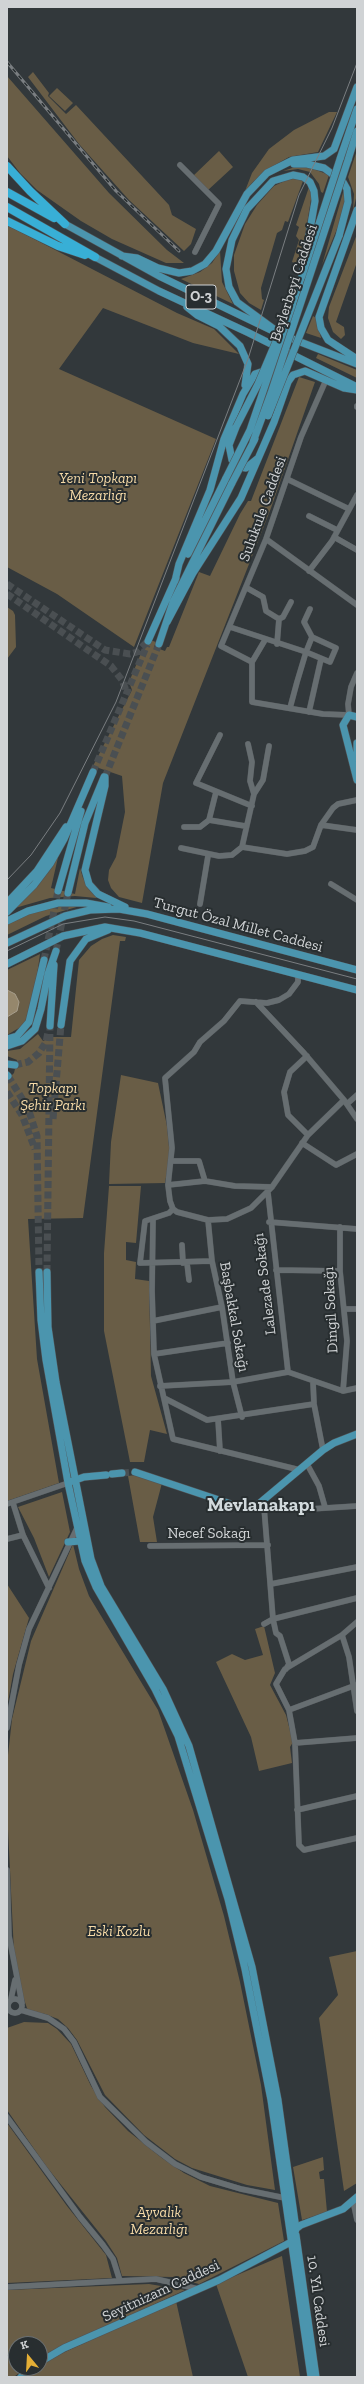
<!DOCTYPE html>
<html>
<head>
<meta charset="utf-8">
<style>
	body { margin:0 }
	#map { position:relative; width:364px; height:2384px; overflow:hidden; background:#32383b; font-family:"Zilla Slab",serif }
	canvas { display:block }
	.frame { position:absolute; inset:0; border:8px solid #d0d3d5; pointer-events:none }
	.north { position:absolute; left:8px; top:2336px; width:40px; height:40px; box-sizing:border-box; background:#282e30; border:1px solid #6b7072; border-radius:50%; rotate:342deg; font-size:11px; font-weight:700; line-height:16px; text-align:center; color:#d0d3d5 }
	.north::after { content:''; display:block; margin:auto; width:14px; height:18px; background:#e4ae35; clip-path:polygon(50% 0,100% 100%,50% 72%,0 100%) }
</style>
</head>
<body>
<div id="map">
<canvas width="364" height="2384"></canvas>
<div class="frame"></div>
<div class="north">K</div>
</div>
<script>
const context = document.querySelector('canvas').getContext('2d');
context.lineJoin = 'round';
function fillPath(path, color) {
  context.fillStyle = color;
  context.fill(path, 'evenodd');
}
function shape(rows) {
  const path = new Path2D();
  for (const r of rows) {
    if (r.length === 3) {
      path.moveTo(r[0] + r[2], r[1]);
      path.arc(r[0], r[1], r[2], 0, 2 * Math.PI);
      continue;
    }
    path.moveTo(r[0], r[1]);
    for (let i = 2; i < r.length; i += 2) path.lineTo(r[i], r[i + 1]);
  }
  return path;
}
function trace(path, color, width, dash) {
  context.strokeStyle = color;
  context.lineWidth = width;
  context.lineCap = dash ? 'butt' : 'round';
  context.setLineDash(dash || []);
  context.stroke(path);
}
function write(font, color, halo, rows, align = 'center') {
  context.font = font + ' "Zilla Slab",serif';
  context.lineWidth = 4;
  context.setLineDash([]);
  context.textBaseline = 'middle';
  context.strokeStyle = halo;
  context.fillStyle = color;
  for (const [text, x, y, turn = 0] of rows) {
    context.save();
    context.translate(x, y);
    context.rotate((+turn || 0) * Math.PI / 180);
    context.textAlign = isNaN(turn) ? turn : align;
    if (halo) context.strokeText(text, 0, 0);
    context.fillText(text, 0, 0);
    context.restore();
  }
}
const green = shape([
	[33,72,49,93,48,96,66,114,76,105,169,205,172,215,196,229,191,244,184,251,129,200,79,144,28,77],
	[7,76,109,193,167,250,184,263,166,263,112,239,81,221,37,190,20,173,7,156],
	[57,88,73,103,65,111,49,96],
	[329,112,337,112,318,152,289,157,268,169,253,182,245,191,252,173,269,149,294,130],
	[357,150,357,194,353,211,354,194,348,177],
	[219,151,233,167,207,191,193,176],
	[298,166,306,166,329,175,323,193,321,192,319,184,310,172,298,169,283,171],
	[293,177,303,181,288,222,285,221,282,230,277,233,261,288,262,299,264,300,261,310,249,303,240,293,234,271,234,255,245,224,257,205,274,186],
	[309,187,312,193,304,242,297,264,292,262,299,240,296,236,299,227,296,225],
	[344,189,347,194,342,217,322,265],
	[7,225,177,313,214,329,239,354,193,343,103,308,59,369,216,439,134,647,57,594,7,567],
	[357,234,357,262,336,322,344,327,345,335,341,339,333,332,328,318,329,307],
	[220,251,222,282,233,304,181,279,200,272,212,263],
	[313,316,316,318,321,338,306,333],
	[318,354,357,370,357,378,316,358],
	[299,377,315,382,271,508,163,783,142,903,119,897,111,888,108,880,109,870,116,857,125,812,122,776,93,766,132,690,129,682,147,639,156,642,154,647,165,651,167,647,169,647,199,572,210,576,240,514,248,501,251,501],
	[7,607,13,611,15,615,16,647,7,659],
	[59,853,51,888,75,894,80,868,83,878,97,895,96,898,75,896,50,898,15,908],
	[64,906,80,906,46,916,7,935,7,924,25,914,42,909],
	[113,935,126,937,125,941,120,941,83,1218,28,1219,37,1359,59,1483,7,1501,7,1080,14,1073,17,1060,7,1056,7,1051,20,1049,38,1034,43,1041,52,1037,71,1037,79,960,91,946,102,939],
	[40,954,32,1011,24,1025,7,1035,7,970],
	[121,1075,158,1083,167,1126,170,1156,165,1183,109,1184,111,1142],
	[109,1186,141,1186,136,1243,126,1242,126,1260,136,1262,135,1279,149,1281,151,1376,167,1434,150,1430,144,1462,130,1462,104,1331,104,1253],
	[135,1475,162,1483,153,1517,157,1542,140,1542,128,1476],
	[62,1492,70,1532,49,1577,34,1538,18,1507],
	[73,1544,79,1569,89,1596,158,1710,193,1810,224,1916,240,1982,261,2085,275,2190,247,2185,192,2168,175,2159,144,2135,105,2095,77,2040,68,2028,58,2019,45,2014,28,2011,15,1973,7,1809,7,1764,12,1719,31,1641],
	[7,1584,29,1618,13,1674,7,1708],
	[264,1626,275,1673,270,1685,286,1715,293,1742,290,1747,292,1763,259,1771,251,1737,216,1662,232,1654,245,1660,263,1655,255,1629],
	[357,1951,357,2183,344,2191,319,2018,338,1995,329,1957],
	[24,2022,48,2023,57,2029,71,2044,91,2086,105,2107,128,2131,162,2158,184,2173,210,2186,278,2203,284,2241,199,2284,172,2277,122,2276,117,2258,106,2241,46,2166,7,2110,7,2028],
	[7,2123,67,2206,106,2255,112,2278,7,2283],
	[323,2157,324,2170,319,2172,320,2179,324,2179,327,2212,302,2220,293,2167],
	[282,2256,300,2377,248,2377,216,2284],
	[149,2284,185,2290,40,2357,40,2344,16,2344,16,2368,25,2368,14,2377,7,2377,7,2290],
	[176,2301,193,2377,27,2377,46,2361,67,2351]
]);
const water = shape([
	[7,990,15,994,19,1002,17,1011,7,1017,7,990]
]);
const majorTunnel = shape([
	[7,584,105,650,130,654,137,652,148,641],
	[7,594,111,666,122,680,127,693],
	[93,772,147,645],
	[105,777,159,644],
	[56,951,68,893],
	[44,960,58,891],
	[15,1065,28,1062,39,1053,46,1042,48,1032],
	[8,1076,28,1108,37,1136,39,1272],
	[7,1092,22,1115,35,1149],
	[53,1119,61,1025],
	[47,1272,50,1026],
	[122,1473,135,1472]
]);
const minor = shape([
	[180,165,219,204,195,252],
	[357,406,357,407],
	[287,479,349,509],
	[309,516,337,530],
	[334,537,357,550],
	[266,539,357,605],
	[309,571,332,541,357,495],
	[247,588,263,597,266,611,279,619,277,644],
	[310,609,304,622,312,637],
	[279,619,283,617,291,602],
	[230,627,306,652,330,662,336,648,312,637,306,652,297,682,290,708],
	[265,640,252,662,252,702,323,714,349,715,348,704,351,687,357,673],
	[252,662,221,646,266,539,301,437,326,380],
	[309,712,321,659],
	[220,735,196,783,252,806],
	[254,794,263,780,269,746],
	[209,820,245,826],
	[321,825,357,830],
	[184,827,200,827,209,820,216,792],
	[242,847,287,854,305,851,313,847,321,825,333,808,338,804,357,800],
	[242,847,254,794,250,781,252,762,248,744],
	[181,848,219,856,232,855,242,847],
	[331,884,357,900],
	[200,904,208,856],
	[298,976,298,982,289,994,279,1000,267,1003,240,1001,224,1021,200,1042,194,1052,165,1078,172,1148,168,1185,170,1201,173,1209,177,1212,208,1220,227,1219,251,1208,272,1187,308,1135,344,1100],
	[256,1002,304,1053,344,1100,357,1119],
	[307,1056,290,1072,284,1092,288,1115,308,1135],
	[347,1104,357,1095],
	[302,1143,336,1165,357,1154],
	[172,1161,199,1161,205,1181],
	[168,1185,205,1181,235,1186,272,1187],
	[268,1193,288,1372],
	[173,1209,169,1213,145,1221,140,1263,212,1261],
	[153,1219,152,1291,154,1354,173,1439,300,1470],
	[208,1220,212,1261,222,1307,233,1382,242,1417],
	[269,1222,357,1229],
	[340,1227,340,1271,347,1341,343,1391],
	[182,1245,183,1263],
	[187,1263,189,1280],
	[276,1270,340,1271],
	[344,1309,357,1309],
	[153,1321,222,1307],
	[154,1354,228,1343],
	[313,1382,314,1404,323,1450],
	[160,1386,233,1382,288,1372,343,1391,357,1388],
	[164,1398,207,1420,314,1404],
	[218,1419,220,1451],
	[307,1464,319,1486,325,1507],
	[13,1503,23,1535,49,1588],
	[7,1504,68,1483],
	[261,1507,310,1509,357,1506],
	[264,1507,273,1619,276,1633,280,1636,289,1664,286,1669],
	[7,1539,23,1535],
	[150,1546,268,1545],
	[271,1584,357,1567],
	[357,1622,342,1635,285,1669,276,1684,289,1710,295,1743,299,1845,304,1850,357,1838],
	[264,1624,273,1619,357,1598],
	[342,1635,349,1657,357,1711],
	[289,1710,356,1685],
	[7,1728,19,1665,29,1629,77,1528],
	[295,1743,357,1738],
	[297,1810,357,1796],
	[7,1870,9,1936,22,2003],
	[15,2006,7],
	[11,1999,15,1980],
	[21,2010,48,2018,64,2029,74,2042,100,2097,146,2142,175,2164,201,2177,241,2189,285,2198],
	[7,2117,80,2217,103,2245,113,2259,120,2281],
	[353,2201,357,2220],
	[7,2287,156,2279,198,2289]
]);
const major = shape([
	[340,159,357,109],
	[348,160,357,131],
	[294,164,307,164,324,168,343,182,347,189,348,202,339,236],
	[357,210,319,317,321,328,328,340,357,359],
	[65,224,159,276,273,331],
	[122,256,137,258,158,268,179,273,192,271,205,264,216,251,247,194,267,173,293,160,324,156,334,149,357,87],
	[95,257,159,291,249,333,357,387],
	[187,307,197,315,219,326,240,346,248,364,245,385],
	[282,335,237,302,229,287,226,269,232,240,247,209,273,181,293,175,303,177,310,182,314,191,315,201,302,276,292,306],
	[285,336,357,364],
	[236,427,229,445,232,460,239,467,246,468,257,459],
	[188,554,226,478],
	[175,581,179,564,210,490,224,439,243,394,255,374,267,370],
	[167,622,193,573,241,498,274,422,288,382,293,375,305,371,344,388,357,390],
	[148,641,176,578],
	[159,644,173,602,232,483],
	[357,717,349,715,343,725,357,780],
	[357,743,357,758],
	[105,777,105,786,85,870,89,884,98,894,125,907],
	[58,891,81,811],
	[68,893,85,823,104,777],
	[7,903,37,871,66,827],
	[7,912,34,885,50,864,64,839,93,772],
	[7,921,28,911,58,903,86,903,108,907],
	[7,943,65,916,90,910,119,909,147,914,357,970],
	[7,964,63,936,105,927,140,933,357,990],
	[61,1025,70,961,86,939,108,930],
	[50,1026,54,965],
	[7,1039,17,1036,29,1022,44,960],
	[7,1046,22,1041,35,1029,41,1009,48,974,56,951],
	[7,1064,15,1065],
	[7,1075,8,1076],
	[39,1272,41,1320,46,1360,68,1483,85,1561,96,1587,155,1689,178,1736,228,1899,245,1969,271,2100,311,2377],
	[47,1272,48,1327,56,1382,91,1559,101,1586,163,1689,189,1746,252,1967,278,2100,296,2229,293,2240],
	[135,1472,234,1505,255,1507,323,1450,334,1443,357,1434],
	[112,1474,122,1473],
	[70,1482,84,1477,106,1475],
	[68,1542,80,1541],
	[293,2231,301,2225,343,2209,357,2197],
	[296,2235,316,2377],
	[40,2362,64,2348,219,2280,291,2242],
	[21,2377,33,2368]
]);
const highway = shape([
	[7,166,30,191,65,224],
	[7,192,54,218],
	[7,207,95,257],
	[7,221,58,246,85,255]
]);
const tram = shape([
	[7,880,31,855,60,813,116,702,248,359,299,195,332,128,357,63],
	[7,951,63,924,105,917,134,921,357,979]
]);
const rail = shape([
	[7,62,116,191,179,251]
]);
const majorBridge = shape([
	[302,276,340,159],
	[268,416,339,236],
	[236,427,258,384,277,339],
	[253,442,271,393,348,160],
	[226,478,250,430,292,306],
	[232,483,255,439]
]);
const shields = [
	[201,297,30]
];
const shieldNames = [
	["O-3",201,297]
];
const streetNames = [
	["Beylerbeyi Caddesi",294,283,-72],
	["Sulukule Caddesi",263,509,-70],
	["Turgut Özal Millet Caddesi",238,925,15],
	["Lalezade Sokağı",265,1284,-97],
	["Dingil Sokağı",331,1310,-93],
	["Başbakkal Sokağı",234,1317,80],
	["Necef Sokağı",209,1534],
	["Seyitnizam Caddesi",161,2291,-25],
	["10. Yıl Caddesi",318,2301,82]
];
const parkNames = [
	["Yeni Topkapı",98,479],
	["Mezarlığı",98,496],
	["Topkapı",53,1089],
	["Şehir Parkı",53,1106],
	["Eski Kozlu",119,1932],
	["Ayvalık",159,2213],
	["Mezarlığı",159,2230]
];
const districtNames = [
	["Mevlanakapı",261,1506]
];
fillPath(green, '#695d46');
fillPath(water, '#95876c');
trace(water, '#a79e8c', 1);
trace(majorTunnel, '#4a4f52', 7, [7, 3.5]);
trace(minor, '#505558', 6);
trace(major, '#505558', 8);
trace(highway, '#505558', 9);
trace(minor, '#676e71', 5.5);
trace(major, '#4b95ae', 7);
trace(highway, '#38afd6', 8);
trace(tram, '#7a7e81', 1);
trace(rail, '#7a7e81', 3);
trace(rail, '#282e30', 1.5, [4.5]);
trace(majorBridge, '#505558', 8, []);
trace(majorBridge, '#4b95ae', 7);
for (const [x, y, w] of shields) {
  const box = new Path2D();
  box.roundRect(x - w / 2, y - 12, w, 24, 3);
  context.fillStyle = '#282e30';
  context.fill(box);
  trace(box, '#d0d3d5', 1);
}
write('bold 14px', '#d0d3d5', null, shieldNames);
write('15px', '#d0d3d5', '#282e30', streetNames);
write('italic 15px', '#f6daa7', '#282e30', parkNames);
write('bold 19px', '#d2dadd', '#282e30', districtNames);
</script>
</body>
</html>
